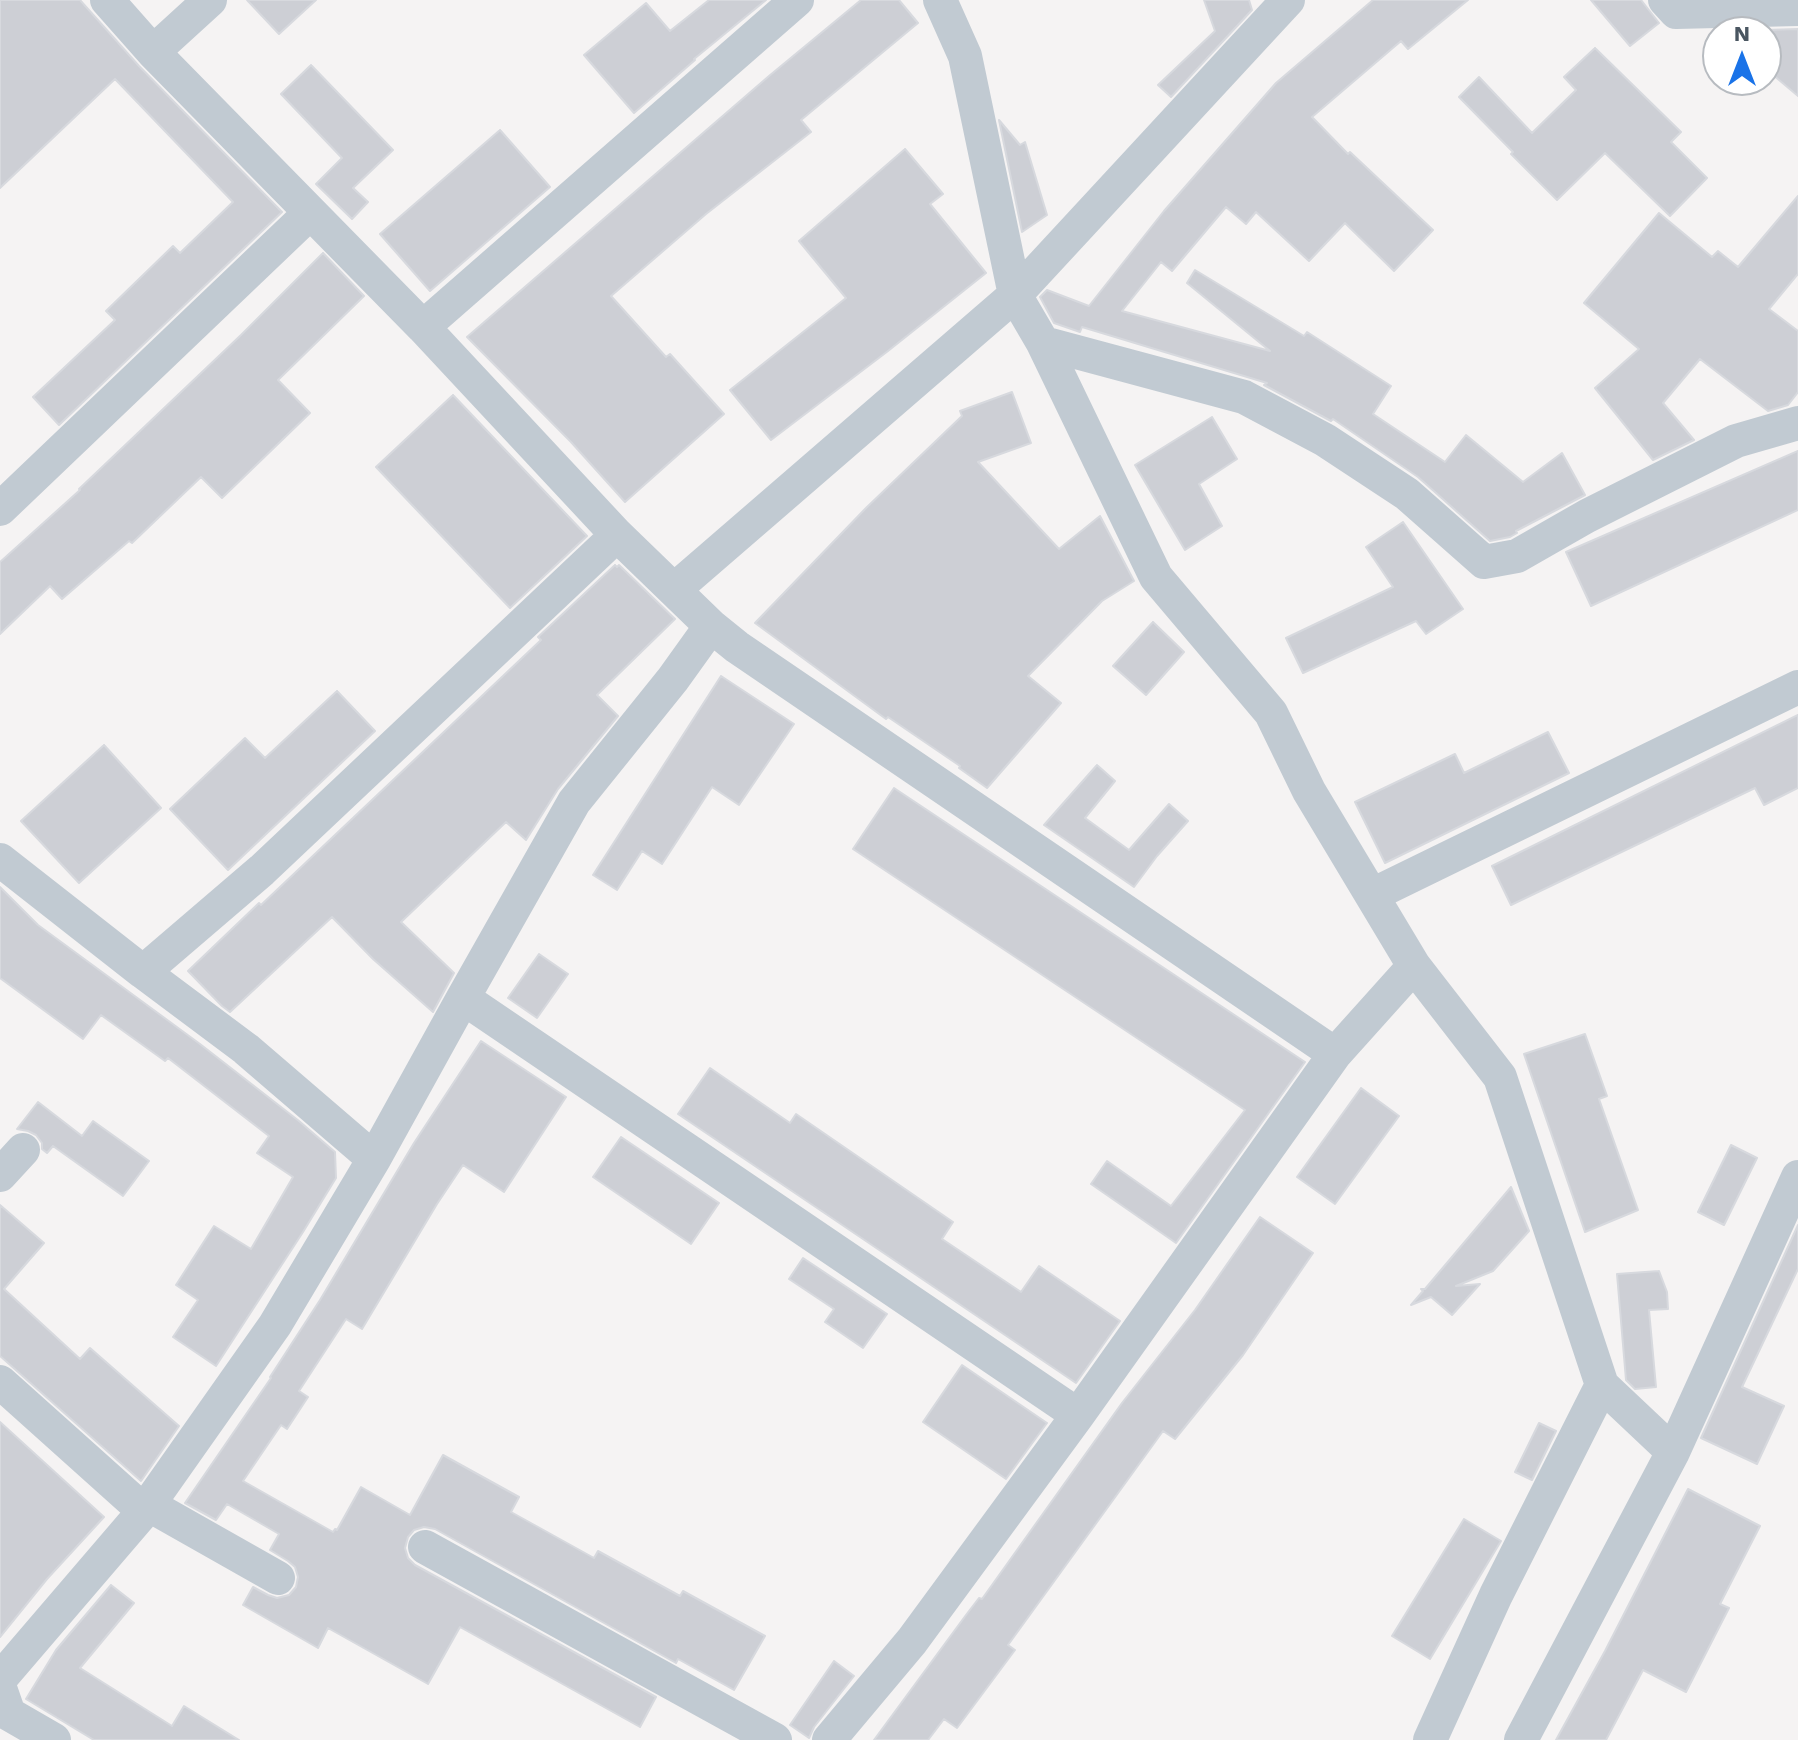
<!DOCTYPE html>
<html>
<head>
<meta charset="utf-8">
<style>
	body { margin:0 }
	#map { position:relative; width:1798px; height:1740px; overflow:hidden; background:#f5f3f3; font-family:"Work Sans",sans-serif }
	canvas { display:block }
	.north { position:absolute; left:1702px; top:16px; width:80px; height:80px; box-sizing:border-box; background:#fff; border:2px solid #b7bbc0; border-radius:50%; rotate:0deg; font-size:22px; font-weight:700; line-height:32px; text-align:center; color:#4a5661 }
	.north::after { content:''; display:block; margin:auto; width:28px; height:36px; background:#1a73e8; clip-path:polygon(50% 0,100% 100%,50% 72%,0 100%) }
</style>
</head>
<body>
<div id="map">
<canvas width="1798" height="1740"></canvas>
<div class="north">N</div>
</div>
<script>
const context = document.querySelector('canvas').getContext('2d');
context.lineJoin = 'round';
function fillPath(path, color) {
  context.fillStyle = color;
  context.fill(path, 'evenodd');
}
function shape(rows) {
  const path = new Path2D();
  for (const r of rows) {
    path.moveTo(r[0], r[1]);
    for (let i = 2; i < r.length; i += 2) path.lineTo(r[i], r[i + 1]);
  }
  return path;
}
function trace(path, color, width, dash) {
  context.strokeStyle = color;
  context.lineWidth = width;
  context.lineCap = dash ? 'butt' : 'round';
  context.setLineDash(dash || []);
  context.stroke(path);
}
const building = shape([
	[0,0,80,0,139,66,282,212,59,425,33,397,115,320,106,311,173,246,180,253,233,202,115,79,0,188,0,0],
	[247,0,316,0,279,34,247,0],
	[709,0,766,0,694,59,695,60,634,113,584,55,646,3,670,31,709,0],
	[861,0,899,0,918,23,801,120,811,132,706,214,611,296,666,357,670,354,724,414,625,502,571,442,467,337,769,76,861,0],
	[1204,0,1249,0,1252,10,1171,97,1158,85,1215,31,1204,0],
	[1373,0,1468,0,1408,49,1401,41,1312,117,1348,154,1350,152,1433,230,1394,271,1345,223,1309,261,1256,212,1246,224,1226,207,1172,271,1161,262,1122,311,1270,351,1187,283,1195,270,1304,336,1307,332,1391,386,1373,414,1445,462,1466,435,1523,482,1562,453,1585,495,1516,531,1517,533,1510,537,1490,541,1418,477,1333,419,1331,421,1264,385,1267,383,1082,327,1080,332,1054,323,1040,297,1047,290,1089,306,1164,211,1276,83,1373,0],
	[1591,0,1641,0,1659,23,1630,46,1591,0],
	[1798,29,1798,96,1766,69,1766,30,1798,29],
	[1595,48,1681,132,1671,142,1707,178,1670,216,1605,153,1557,200,1511,154,1513,152,1459,97,1479,77,1532,133,1576,90,1564,77,1595,48],
	[311,65,393,150,353,188,368,202,352,219,316,184,342,158,281,94,311,65],
	[999,120,1020,145,1025,142,1047,215,1022,232,999,120],
	[500,130,550,187,430,291,380,234,500,130],
	[905,149,943,194,930,204,986,273,888,351,771,440,730,390,846,298,799,241,905,149],
	[1798,196,1798,274,1769,309,1798,331,1798,392,1788,405,1768,411,1700,359,1663,403,1694,440,1653,460,1595,388,1639,349,1584,303,1659,213,1712,257,1718,251,1738,267,1798,196],
	[323,253,364,296,278,380,310,413,222,498,201,477,132,543,129,541,62,599,50,586,0,634,0,562,80,490,79,489,241,335,323,253],
	[1012,392,1031,443,978,462,1059,549,1100,516,1134,581,1102,601,1028,676,1061,703,987,788,959,768,960,766,888,717,886,719,755,623,866,508,962,416,960,411,1012,392],
	[453,395,587,536,510,608,376,467,453,395],
	[1212,417,1237,459,1199,484,1222,526,1185,550,1135,465,1212,417],
	[1798,451,1798,510,1591,606,1566,552,1798,451],
	[1403,522,1463,609,1426,634,1416,621,1303,673,1286,638,1393,587,1366,547,1403,522],
	[615,565,617,567,619,565,675,619,597,695,618,716,558,789,526,840,506,822,401,922,454,973,433,1012,373,959,332,917,230,1012,222,1006,188,971,259,903,261,905,428,747,541,640,538,637,615,565],
	[1153,622,1184,652,1146,695,1113,666,1153,622],
	[721,676,794,724,739,805,712,787,662,864,642,851,617,890,593,875,721,676],
	[337,691,375,731,228,870,170,809,245,738,265,758,337,691],
	[1798,715,1798,788,1764,805,1755,788,1511,905,1492,866,1798,715],
	[1548,732,1569,773,1385,863,1355,802,1455,754,1464,773,1548,732],
	[104,745,161,808,79,883,21,821,104,745],
	[1097,765,1115,781,1085,818,1129,850,1169,804,1188,821,1157,856,1134,887,1044,825,1097,765],
	[894,788,1305,1062,1176,1243,1091,1184,1107,1161,1171,1206,1245,1110,853,849,894,788],
	[0,887,38,925,200,1044,299,1121,335,1152,336,1178,303,1232,216,1366,173,1337,198,1300,176,1285,214,1226,251,1249,293,1177,257,1153,269,1136,168,1058,165,1061,101,1015,83,1039,0,978,0,887],
	[539,954,568,974,537,1018,508,998,539,954],
	[1585,1034,1607,1096,1599,1099,1638,1210,1585,1232,1524,1054,1585,1034],
	[481,1041,566,1097,504,1192,463,1165,437,1204,362,1329,346,1319,299,1391,308,1397,287,1429,281,1425,243,1481,333,1532,335,1529,337,1530,361,1487,410,1515,443,1455,519,1497,511,1512,594,1558,598,1551,680,1596,683,1591,765,1636,734,1690,678,1659,676,1663,435,1529,424,1527,414,1530,408,1537,405,1548,408,1558,415,1565,656,1697,640,1727,460,1627,428,1684,328,1628,318,1648,243,1605,253,1587,268,1595,277,1598,289,1595,296,1587,298,1577,295,1567,288,1561,270,1550,279,1534,227,1504,216,1520,185,1503,271,1378,270,1377,320,1300,414,1143,481,1041],
	[710,1068,790,1123,796,1114,953,1222,942,1239,1021,1292,1039,1266,1120,1321,1076,1383,678,1114,710,1068],
	[1361,1088,1399,1116,1335,1204,1297,1177,1361,1088],
	[38,1102,82,1136,93,1121,149,1161,123,1196,53,1146,47,1153,42,1149,42,1143,36,1135,28,1131,17,1129,38,1102],
	[621,1137,719,1203,691,1244,593,1177,621,1137],
	[1731,1145,1757,1158,1724,1225,1698,1212,1731,1145],
	[1511,1187,1529,1231,1493,1271,1456,1286,1480,1284,1452,1315,1431,1297,1411,1305,1423,1291,1421,1289,1425,1289,1511,1187],
	[0,1205,44,1243,4,1289,80,1359,90,1348,179,1426,141,1481,0,1356,0,1205],
	[1260,1217,1313,1253,1243,1355,1175,1439,1163,1431,1008,1645,1015,1650,957,1728,944,1719,928,1740,874,1740,966,1615,979,1598,982,1599,1122,1403,1195,1310,1260,1217],
	[1798,1225,1798,1269,1742,1387,1784,1406,1757,1464,1701,1438,1798,1225],
	[803,1258,887,1314,863,1348,825,1322,834,1309,789,1279,803,1258],
	[1659,1271,1667,1292,1668,1309,1649,1310,1656,1387,1635,1389,1626,1380,1617,1274,1659,1271],
	[962,1365,1047,1423,1006,1479,923,1422,962,1365],
	[0,1422,104,1517,47,1579,0,1637,0,1422],
	[1539,1423,1556,1431,1532,1480,1515,1472,1539,1423],
	[1688,1489,1760,1526,1720,1604,1729,1608,1686,1692,1643,1670,1606,1740,1556,1740,1605,1651,1688,1489],
	[1464,1519,1501,1541,1430,1659,1392,1636,1464,1519],
	[111,1585,134,1603,80,1668,172,1726,184,1706,239,1740,94,1740,26,1699,56,1650,111,1585],
	[834,1661,854,1676,814,1727,809,1738,790,1725,834,1661]
]);
const minor = shape([
	[107,0,153,52,423,327,617,535,711,626,737,647,1335,1054],
	[940,0,965,56,1015,295,1043,343,1156,577,1271,713,1309,791,1414,966,1500,1077,1602,1385,1673,1452],
	[1665,0,1676,12,1798,9],
	[153,52,210,0],
	[423,327,797,0],
	[1043,343,1244,397,1325,440,1407,494,1484,562,1517,556,1587,516,1736,441,1798,423],
	[0,509,310,213],
	[675,589,1015,295,1288,0],
	[0,860,143,972,246,1049,374,1159],
	[1372,895,1798,687],
	[143,972,262,870,617,535],
	[463,998,1078,1415],
	[0,1175,23,1150],
	[0,1382,144,1511],
	[149,1505,278,1578],
	[425,1547,775,1740],
	[0,1679,144,1511,275,1325,374,1159,463,998,574,802,673,679,711,626],
	[0,1688,9,1714,54,1740],
	[829,1740,912,1641,1078,1415,1335,1054,1414,966],
	[1430,1740,1496,1595,1602,1385],
	[1521,1740,1673,1452,1798,1177]
]);
fillPath(building, '#cdcfd5');
trace(building, '#d7d9de', 2);
trace(minor, '#c1cad2', 34);
</script>
</body>
</html>
